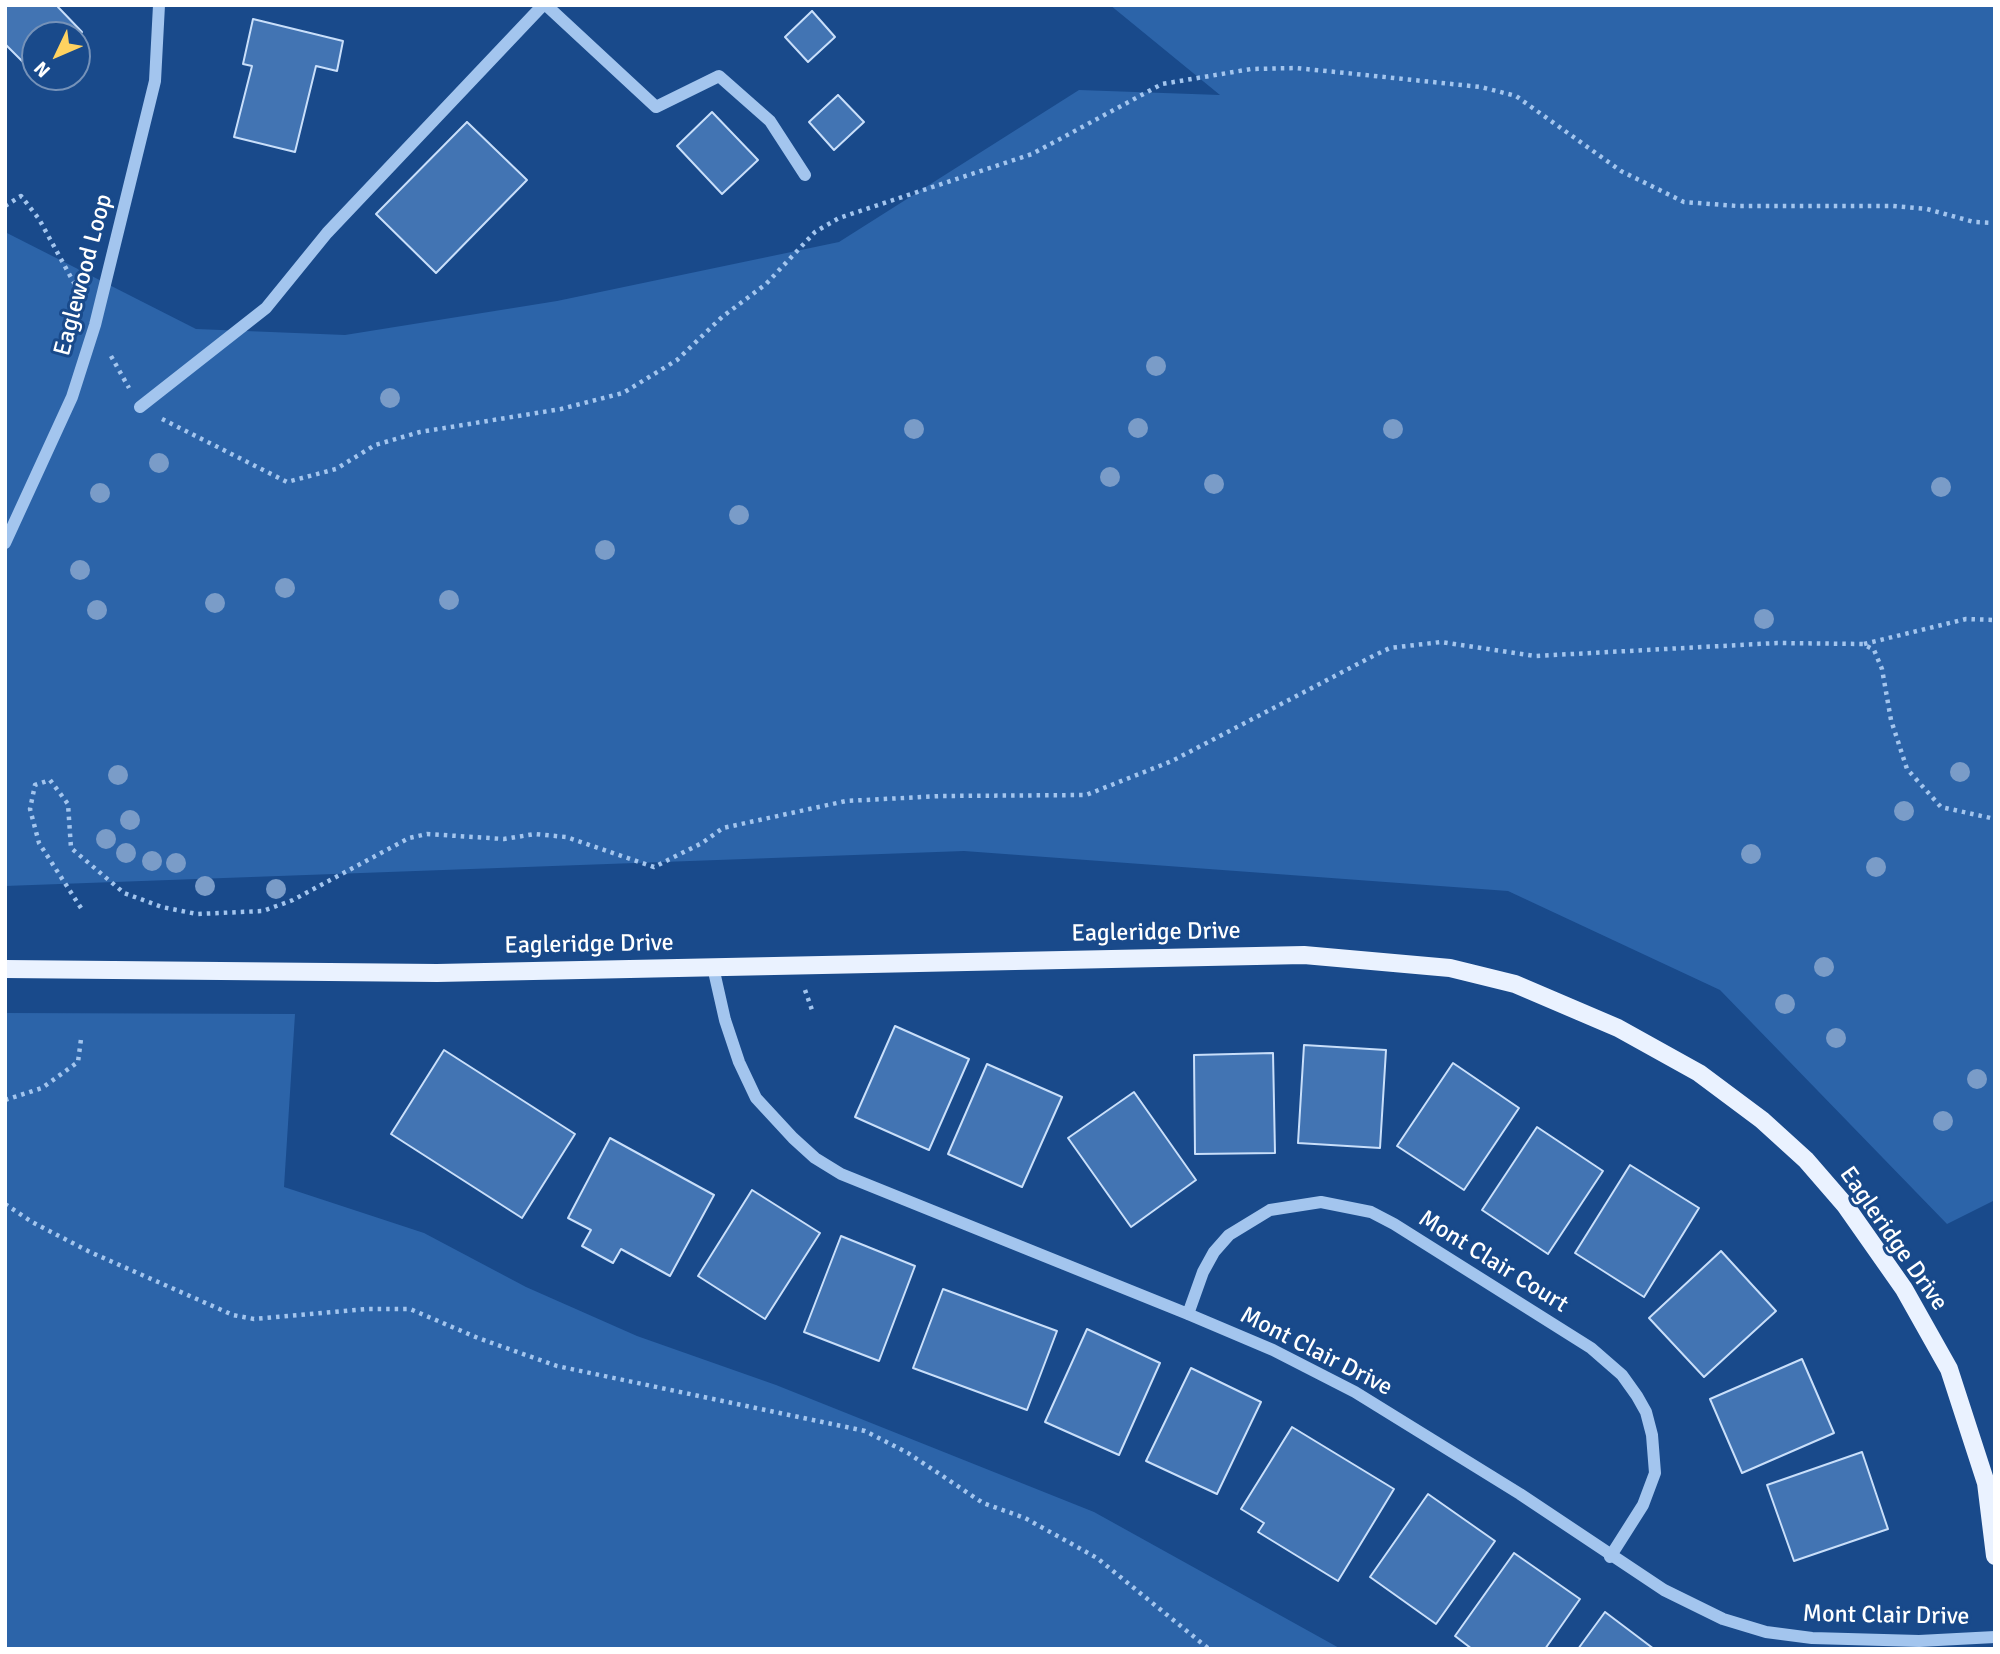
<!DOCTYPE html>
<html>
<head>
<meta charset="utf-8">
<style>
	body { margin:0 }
	#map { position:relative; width:2000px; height:1654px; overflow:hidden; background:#194a8b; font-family:Signika,sans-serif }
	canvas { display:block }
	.frame { position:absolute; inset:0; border:7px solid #fff; pointer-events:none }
	.north { position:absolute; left:21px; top:21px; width:70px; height:70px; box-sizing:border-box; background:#194a8b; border:2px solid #7592b9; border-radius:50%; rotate:226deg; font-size:19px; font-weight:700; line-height:28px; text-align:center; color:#fff }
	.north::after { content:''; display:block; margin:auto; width:24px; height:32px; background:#ffd260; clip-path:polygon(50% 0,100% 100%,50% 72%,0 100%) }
</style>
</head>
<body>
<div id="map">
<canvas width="2000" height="1654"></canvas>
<div class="frame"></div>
<div class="north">N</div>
</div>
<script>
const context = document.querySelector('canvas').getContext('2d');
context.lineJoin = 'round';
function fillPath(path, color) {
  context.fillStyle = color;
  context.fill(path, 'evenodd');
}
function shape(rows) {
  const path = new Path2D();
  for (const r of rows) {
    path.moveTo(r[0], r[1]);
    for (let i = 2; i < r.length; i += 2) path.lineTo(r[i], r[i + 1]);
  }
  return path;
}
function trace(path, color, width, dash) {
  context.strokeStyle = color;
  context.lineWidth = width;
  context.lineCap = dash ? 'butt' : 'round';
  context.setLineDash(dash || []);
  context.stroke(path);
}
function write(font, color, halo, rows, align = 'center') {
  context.font = font + ' Signika,sans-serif';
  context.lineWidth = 6;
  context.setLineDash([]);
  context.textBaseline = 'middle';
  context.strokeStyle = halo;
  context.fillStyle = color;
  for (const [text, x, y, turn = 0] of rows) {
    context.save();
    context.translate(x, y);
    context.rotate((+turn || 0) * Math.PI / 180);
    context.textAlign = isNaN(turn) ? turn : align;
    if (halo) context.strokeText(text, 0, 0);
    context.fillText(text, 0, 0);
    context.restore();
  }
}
const green = shape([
	[1110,5,1995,5,1995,1200,1947,1224,1720,990,1508,891,964,851,5,886,5,232,196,329,345,335,557,301,839,242,1079,90,1220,95],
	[5,1013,295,1014,284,1187,424,1233,526,1287,637,1336,776,1385,1094,1512,1341,1649,5,1649]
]);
const building = shape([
	[5,5,60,5,58,7,82,32,77,37,35,35,35,74,5,44,5,5],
	[812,11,835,37,808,62,785,37,812,11],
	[253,19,343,41,337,71,316,66,295,152,234,137,252,66,243,64,253,19],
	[838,95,864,122,834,150,809,122,838,95],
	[712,112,758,160,722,194,677,146,712,112],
	[467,122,527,180,436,273,376,214,467,122],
	[895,1026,969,1059,929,1150,855,1117,895,1026],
	[1304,1045,1386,1050,1380,1148,1298,1143,1304,1045],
	[444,1050,575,1134,522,1218,391,1134,444,1050],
	[1273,1053,1275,1153,1195,1154,1194,1055,1273,1053],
	[1453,1063,1519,1108,1464,1190,1397,1146,1453,1063],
	[987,1064,1062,1097,1022,1187,948,1154,987,1064],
	[1134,1092,1196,1180,1131,1227,1068,1138,1134,1092],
	[1537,1127,1603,1171,1548,1254,1482,1210,1537,1127],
	[610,1138,714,1195,670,1276,621,1249,613,1263,582,1246,591,1230,568,1218,610,1138],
	[1630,1165,1699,1208,1644,1297,1575,1253,1630,1165],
	[752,1190,820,1233,765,1319,698,1276,752,1190],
	[841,1236,915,1266,879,1361,804,1332,841,1236],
	[1721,1251,1776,1311,1704,1377,1649,1318,1721,1251],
	[943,1289,1057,1331,1027,1410,913,1368,943,1289],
	[1087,1329,1160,1363,1119,1455,1045,1422,1087,1329],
	[1802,1359,1834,1433,1742,1473,1710,1399,1802,1359],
	[1191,1368,1261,1402,1217,1494,1146,1461,1191,1368],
	[1292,1427,1394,1489,1338,1581,1258,1532,1264,1523,1241,1509,1292,1427],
	[1862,1452,1888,1529,1794,1561,1767,1485,1862,1452],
	[1428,1494,1495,1541,1436,1624,1370,1577,1428,1494],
	[1514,1553,1580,1599,1545,1649,1472,1649,1455,1636,1514,1553],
	[1605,1612,1654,1649,1578,1649,1605,1612]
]);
const path = shape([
	[5,206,21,196,39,219,79,292],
	[111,356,129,388],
	[162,419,287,482,336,469,375,445,420,432,561,409,623,393,677,360,722,317,766,284,815,232,839,218,1032,154,1162,84,1251,69,1295,68,1346,73,1481,87,1516,96,1621,171,1684,202,1737,206,1893,206,1927,209,1974,222,1995,223],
	[1864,644,1966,619,1995,620],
	[81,908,39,843,30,809,35,785,50,780,68,804,71,848,124,893,162,907,197,914,263,911,293,900,409,838,427,834,504,839,535,834,566,837,654,867,702,843,723,828,846,801,941,796,1086,795,1172,761,1375,655,1390,648,1441,642,1535,656,1777,643,1863,644,1874,650,1882,669,1891,720,1907,769,1941,807,1995,819],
	[805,990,813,1013],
	[5,1100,42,1088,78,1062,81,1039],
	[5,1204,32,1222,90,1252,233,1315,254,1319,367,1309,410,1309,478,1338,557,1366,865,1431,908,1453,983,1503,1025,1518,1097,1558,1209,1649]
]);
const minor = shape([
	[546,5,656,107,719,76,770,121,805,175],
	[140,407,266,308,327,233,543,5],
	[5,543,72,397,95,325,155,81,159,5],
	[713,967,725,1020,739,1062,756,1098,793,1138,815,1158,841,1174,1188,1314,1273,1350,1355,1392,1520,1494,1664,1590,1723,1619,1766,1632,1812,1638,1919,1641,1995,1637],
	[1188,1314,1203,1272,1214,1252,1229,1235,1270,1210,1321,1202,1371,1212,1394,1224,1591,1348,1622,1375,1637,1396,1646,1412,1652,1435,1655,1473,1643,1505,1610,1557]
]);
const major = shape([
	[5,969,437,973,1304,955,1450,968,1515,984,1618,1028,1699,1073,1762,1120,1806,1160,1845,1205,1904,1289,1949,1369,1986,1483,1995,1556]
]);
const trees = [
	[1156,366],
	[390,398],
	[1138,428],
	[914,429],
	[1393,429],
	[159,463],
	[1110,477],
	[1214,484],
	[1941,487],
	[100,493],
	[739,515],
	[605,550],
	[80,570],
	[285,588],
	[449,600],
	[215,603],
	[97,610],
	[1764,619],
	[1960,772],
	[118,775],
	[1904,811],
	[130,820],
	[106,839],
	[126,853],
	[1751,854],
	[152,861],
	[176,863],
	[1876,867],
	[205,886],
	[276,889],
	[1824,967],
	[1785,1004],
	[1836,1038],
	[1977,1079],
	[1943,1121]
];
const streetNames = [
	["Eaglewood Loop",84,275,-75],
	["Eagleridge Drive",1156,933,-1],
	["Eagleridge Drive",589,945,-1],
	["Eagleridge Drive",1893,1239,55],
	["Mont Clair Court",1493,1262,32],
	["Mont Clair Drive",1316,1352,27],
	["Mont Clair Drive",1886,1616,1]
];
fillPath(green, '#2c64a9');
fillPath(building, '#4274b3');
trace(building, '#c9dffa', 2);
trace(path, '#a3c5ee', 4.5, [3.5, 5]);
trace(minor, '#a3c5ee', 12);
trace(major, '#eaf2ff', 18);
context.fillStyle = '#7a9cc8';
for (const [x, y] of trees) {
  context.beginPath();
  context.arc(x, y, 10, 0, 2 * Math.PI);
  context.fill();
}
write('24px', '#fff', '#194a8b', streetNames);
</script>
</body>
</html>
